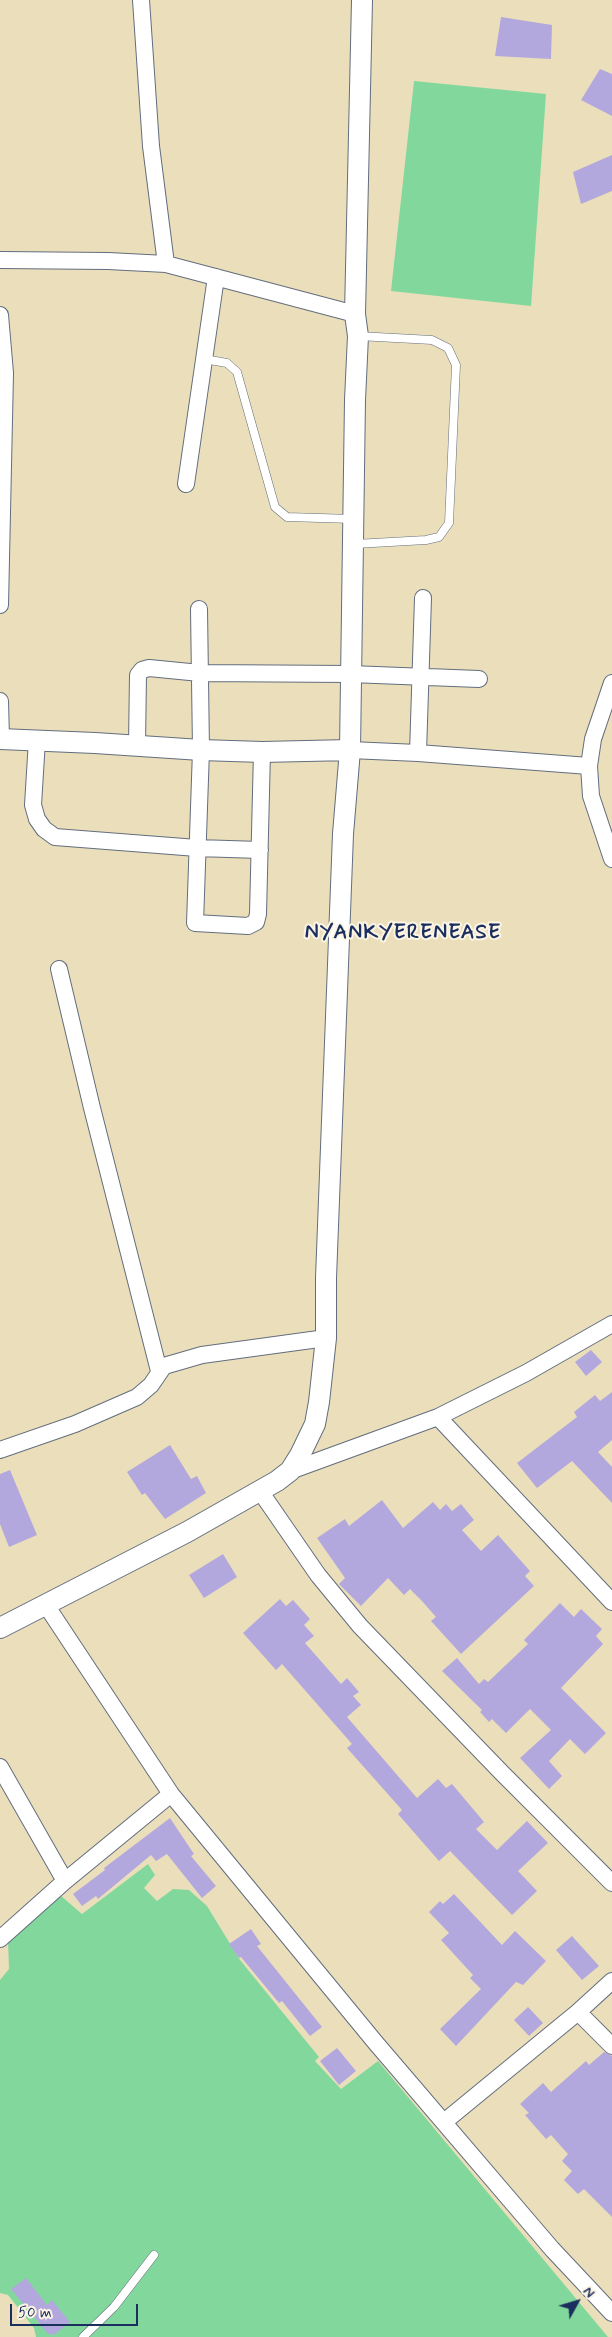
<!DOCTYPE html>
<html>
<head>
<meta charset="utf-8">
<style>
	body { margin:0 }
	#map { position:relative; width:612px; height:2337px; overflow:hidden; background:#eadfba; font-family:Mynerve,sans-serif }
	canvas { display:block }
	.north { position:absolute; left:552px; top:2277px; width:50px; height:50px; -webkit-text-stroke:4px #fcf5e5; paint-order:stroke; rotate:51deg; font-size:14px; font-weight:700; line-height:20px; text-align:center; color:#1b2f5e }
	.north::after { content:''; display:block; margin:auto; width:18px; height:22px; background:#1b2f5e; clip-path:polygon(50% 0,100% 100%,50% 72%,0 100%) }
	.scale { position:absolute; left:10px; top:2304px; width:128px; height:22px; box-sizing:border-box; border:2px solid #1b2f5e; border-top:0; padding-left:6px; font-size:15px; line-height:18px; white-space:nowrap; color:#1b2f5e; -webkit-text-stroke:4px #fcf5e5; paint-order:stroke }
</style>
</head>
<body>
<div id="map">
<canvas width="612" height="2337"></canvas>
<div class="north">N</div>
<div class="scale">50 m</div>
</div>
<script>
const context = document.querySelector('canvas').getContext('2d');
context.lineJoin = 'round';
function fillPath(path, color) {
  context.fillStyle = color;
  context.fill(path, 'evenodd');
}
function shape(rows) {
  const path = new Path2D();
  for (const r of rows) {
    path.moveTo(r[0], r[1]);
    for (let i = 2; i < r.length; i += 2) path.lineTo(r[i], r[i + 1]);
  }
  return path;
}
function trace(path, color, width, dash) {
  context.strokeStyle = color;
  context.lineWidth = width;
  context.lineCap = dash ? 'butt' : 'round';
  context.setLineDash(dash || []);
  context.stroke(path);
}
function write(font, color, halo, rows, align = 'center') {
  context.font = font + ' Mynerve,sans-serif';
  context.lineWidth = 4;
  context.setLineDash([]);
  context.textBaseline = 'middle';
  context.strokeStyle = halo;
  context.fillStyle = color;
  for (const [text, x, y, turn = 0] of rows) {
    context.save();
    context.translate(x, y);
    context.rotate((+turn || 0) * Math.PI / 180);
    context.textAlign = isNaN(turn) ? turn : align;
    if (halo) context.strokeText(text, 0, 0);
    context.fillText(text, 0, 0);
    context.restore();
  }
}
const green = shape([
	[414,81,546,94,531,306,391,291],
	[148,1864,155,1875,144,1888,157,1901,173,1889,189,1890,207,1906,240,1960,319,2057,315,2061,341,2089,378,2061,608,2337,36,2337,34,2328,8,2295,0,2293,0,1980,9,1969,8,1941,60,1895,82,1914]
]);
const building = shape([
	[501,17,552,25,551,59,495,56],
	[600,69,612,74,612,116,581,100],
	[612,155,612,191,581,204,573,172],
	[591,1350,602,1362,586,1376,575,1362],
	[612,1392,612,1440,598,1452,612,1467,612,1503,572,1461,537,1488,517,1463,577,1417,574,1412,595,1395,600,1401],
	[170,1445,191,1479,197,1476,206,1493,165,1519,145,1493,142,1495,127,1472],
	[10,1470,37,1535,9,1547,0,1524,0,1474],
	[382,1500,403,1528,433,1502,440,1510,446,1504,452,1511,461,1504,474,1520,462,1530,481,1551,498,1535,530,1571,525,1576,534,1586,461,1654,431,1621,436,1617,422,1601,410,1589,404,1595,388,1578,361,1606,339,1584,345,1578,317,1538,345,1519,349,1526],
	[223,1554,237,1577,204,1598,189,1575],
	[280,1599,286,1606,293,1600,310,1619,304,1625,314,1636,305,1643,341,1684,347,1678,359,1692,353,1696,361,1705,347,1717,417,1798,438,1779,446,1788,452,1784,484,1822,476,1829,497,1850,527,1821,548,1843,518,1871,537,1891,512,1915,450,1851,439,1861,398,1814,402,1810,347,1748,352,1744,282,1664,276,1670,243,1633],
	[560,1603,574,1617,581,1609,602,1629,596,1636,603,1644,561,1688,606,1733,585,1754,570,1739,549,1761,562,1776,549,1789,520,1758,551,1730,530,1709,506,1733,492,1719,489,1722,480,1712,482,1710,442,1671,457,1658,479,1684,484,1679,488,1682,528,1644,524,1640],
	[170,1818,194,1854,191,1856,216,1886,202,1898,167,1854,156,1861,151,1855,98,1899,96,1896,82,1906,73,1894,105,1870,104,1868],
	[454,1894,502,1945,515,1931,546,1961,523,1985,516,1982,456,2046,440,2029,481,1989,470,1978,473,1975,441,1940,449,1933,429,1912,440,1901,443,1904],
	[251,1929,261,1944,257,1946,322,2027,310,2036,282,2001,279,2003,241,1957,239,1958,229,1944],
	[572,1936,599,1966,582,1980,556,1950],
	[528,2007,543,2023,529,2036,514,2020],
	[337,2048,356,2071,339,2085,320,2061],
	[604,2052,612,2056,612,2217,584,2189,578,2194,564,2180,572,2171,562,2161,568,2154,551,2135,546,2139,525,2115,529,2113,520,2104,543,2083,551,2092,586,2061,589,2065],
	[26,2278,47,2305,52,2300,70,2322,54,2335,52,2333,49,2335,11,2289]
]);
const service = shape([
	[204,359,227,363,237,372,275,507,287,517,353,519],
	[355,544,426,540,439,537,449,523,456,365,448,348,432,340,358,336],
	[83,2337,114,2307,154,2255]
]);
const minor = shape([
	[141,0,151,146,166,264],
	[0,260,108,261,166,264,355,314],
	[0,315,5,373,0,605],
	[186,484,216,277],
	[199,609,201,750,195,923,248,926,256,922,258,914,262,752],
	[612,683,593,739,589,766,591,796,612,859],
	[0,701,1,739],
	[37,740,33,805,37,819,44,829,55,837,197,848,260,850],
	[137,745,138,675,142,670,149,668,200,673,350,674,479,679],
	[350,750,418,753,589,766],
	[418,753,423,598],
	[59,969,92,1108,159,1371],
	[438,1417,612,1602],
	[0,1450,75,1424,137,1397,151,1385,164,1366,202,1355,326,1338],
	[290,1471,438,1417,526,1373,612,1324],
	[260,1491,318,1575,360,1626,502,1773,612,1883],
	[46,1605,171,1794,375,2042,552,2249,612,2313],
	[0,1767,65,1881],
	[0,1939,65,1881,171,1794],
	[578,2012,612,2046],
	[444,2122,578,2012,612,1981]
]);
const tertiary = shape([
	[0,739,95,743,201,750,262,752,350,750],
	[0,1628,187,1532,277,1481,290,1471,300,1455,315,1424,319,1402,326,1338,326,1278,343,834,350,750,355,400,358,336,355,314,362,0]
]);
const districtNames = [
	["NYANKYERENEASE",403,934]
];
fillPath(green, '#82d89c');
fillPath(building, '#b3a8de');
trace(service, '#636d7e', 9);
trace(minor, '#636d7e', 18);
trace(tertiary, '#636d7e', 22);
trace(service, '#fff', 8);
trace(minor, '#fff', 16);
trace(tertiary, '#fff', 20);
context.letterSpacing = '1px';
write('bold 21px', '#1b2f5e', '#fcf5e5', districtNames);
context.letterSpacing = '0px';
</script>
</body>
</html>
